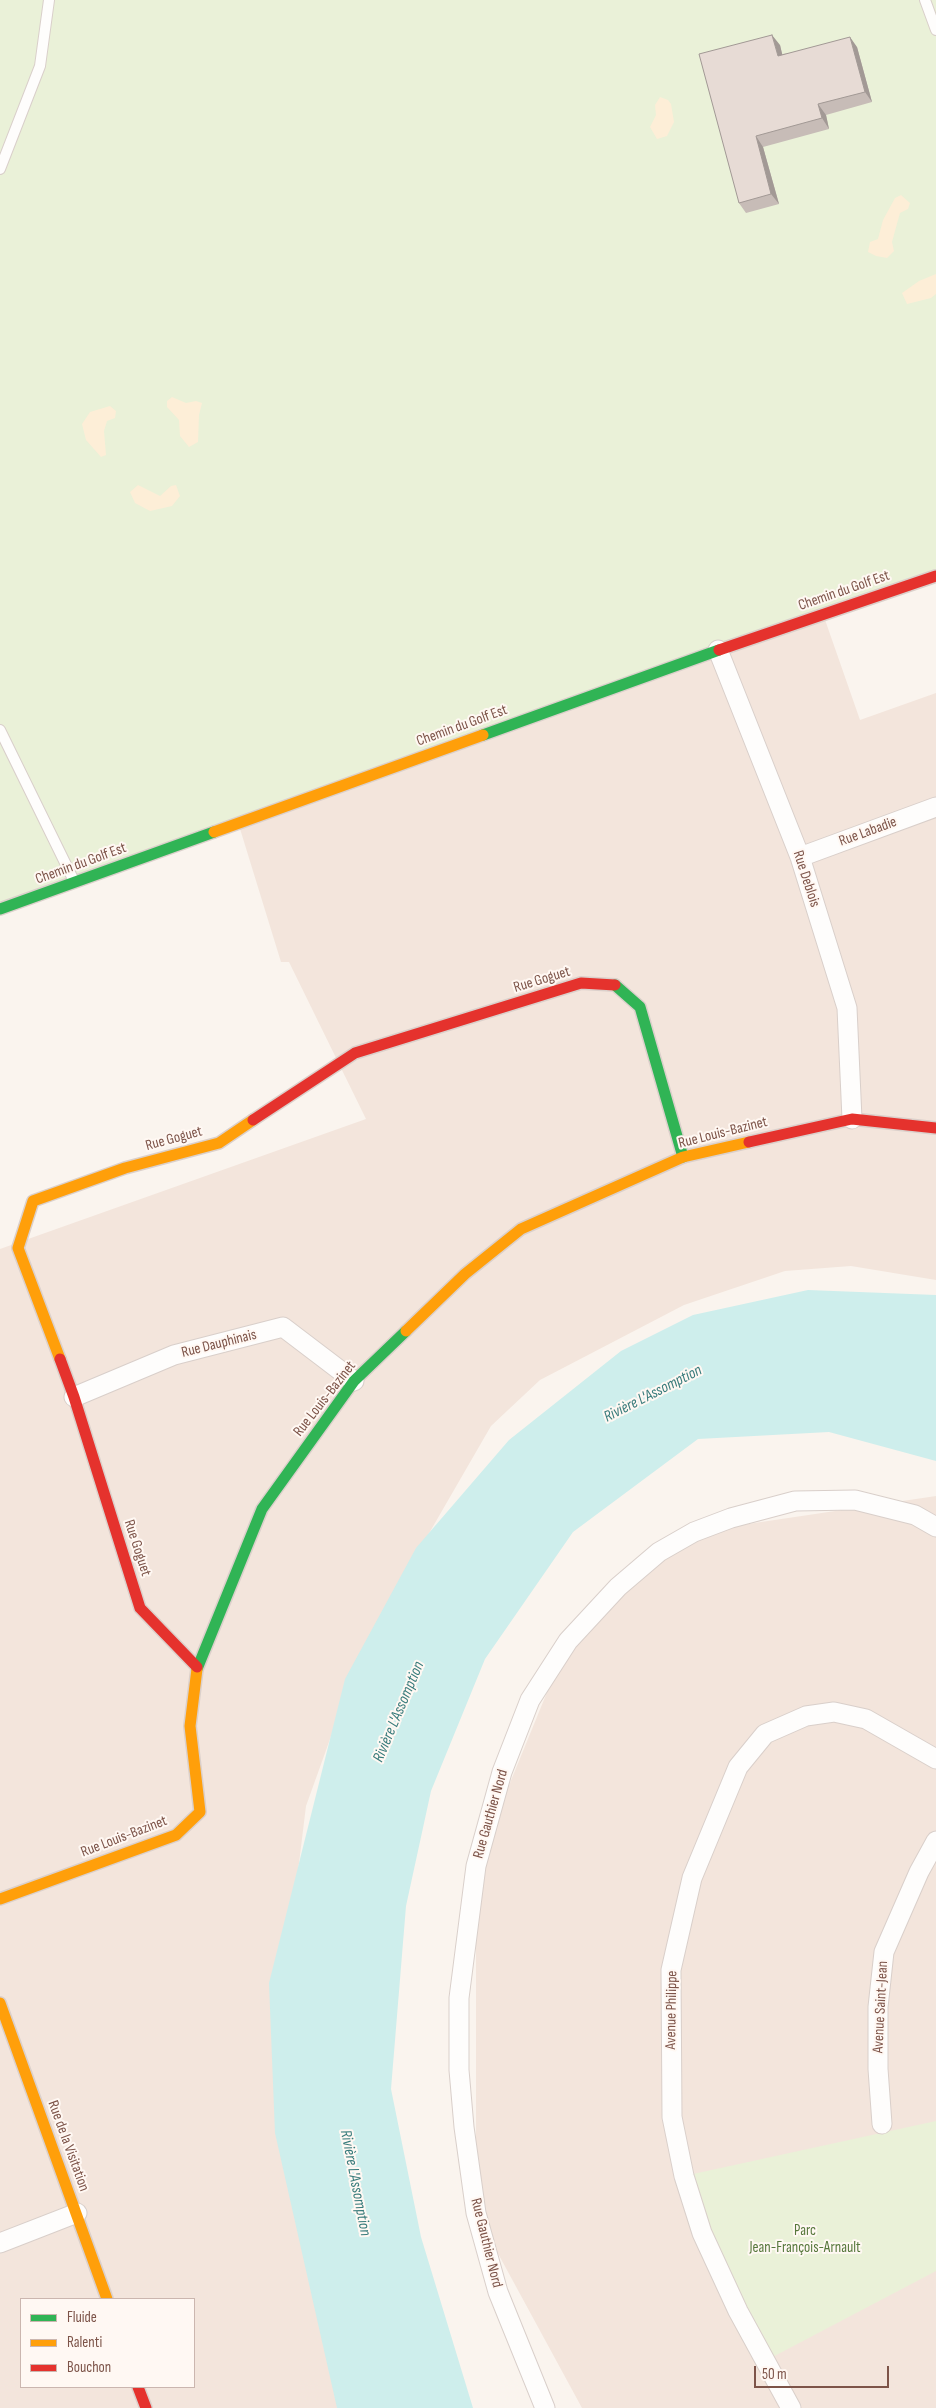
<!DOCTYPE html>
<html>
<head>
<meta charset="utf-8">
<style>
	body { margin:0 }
	#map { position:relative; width:936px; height:2408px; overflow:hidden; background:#faf4ee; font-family:"Sofia Sans Condensed",sans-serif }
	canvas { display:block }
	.legend { position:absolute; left:20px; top:2298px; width:175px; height:90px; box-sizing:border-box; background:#fff8f3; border:1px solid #cbb6af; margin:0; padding:6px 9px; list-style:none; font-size:15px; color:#7d5449 }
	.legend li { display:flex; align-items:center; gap:10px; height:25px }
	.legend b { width:25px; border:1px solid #cbb6af }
	.scale { position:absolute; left:754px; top:2366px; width:135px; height:22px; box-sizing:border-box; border:2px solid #7d5449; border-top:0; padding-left:6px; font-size:15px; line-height:18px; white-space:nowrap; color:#7d5449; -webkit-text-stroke:4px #fff8f3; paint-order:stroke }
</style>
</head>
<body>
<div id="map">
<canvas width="936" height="2408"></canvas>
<ul class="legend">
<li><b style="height:6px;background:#30b455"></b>Fluide</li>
<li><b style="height:6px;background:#ff9f0a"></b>Ralenti</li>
<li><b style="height:6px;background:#e5322d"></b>Bouchon</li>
</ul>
<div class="scale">50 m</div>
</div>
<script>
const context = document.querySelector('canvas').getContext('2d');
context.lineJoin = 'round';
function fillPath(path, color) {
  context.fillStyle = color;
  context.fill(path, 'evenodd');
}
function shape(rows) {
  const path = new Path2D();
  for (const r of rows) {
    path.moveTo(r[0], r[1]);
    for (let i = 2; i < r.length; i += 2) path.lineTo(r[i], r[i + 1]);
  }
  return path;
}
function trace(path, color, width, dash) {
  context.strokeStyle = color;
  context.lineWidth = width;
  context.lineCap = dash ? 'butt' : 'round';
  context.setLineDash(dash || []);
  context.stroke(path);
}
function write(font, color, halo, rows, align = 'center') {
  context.font = font + ' "Sofia Sans Condensed",sans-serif';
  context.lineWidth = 4;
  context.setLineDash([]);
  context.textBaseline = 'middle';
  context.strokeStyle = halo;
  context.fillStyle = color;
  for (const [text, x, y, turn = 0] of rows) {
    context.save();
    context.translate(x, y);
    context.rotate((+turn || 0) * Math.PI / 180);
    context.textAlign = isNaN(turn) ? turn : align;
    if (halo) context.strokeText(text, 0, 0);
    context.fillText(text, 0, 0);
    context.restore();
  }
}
const residential = shape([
	[823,614,860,720,936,693,936,1280,851,1266,785,1271,684,1305,540,1380,491,1426,372,1632,348,1689,306,1806,294,1904,368,2408,0,2408,0,1249,366,1119,289,962,281,962,233,806],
	[21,2299,194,2299,194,2387,21,2387],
	[936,1496,936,2408,582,2408,476,2213,476,1866,568,1641,694,1532]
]);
const green = shape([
	[0,0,936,0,936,580,0,909],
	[936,2121,936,2271,765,2361,684,2176]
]);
const sand = shape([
	[660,97,668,100,671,104,674,122,667,136,657,139,650,127,656,115,655,105],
	[901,195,910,203,908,209,900,213,898,220,892,242,894,251,887,258,876,256,868,252,870,242,878,239,883,220,895,198],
	[936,274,936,294,931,298,907,304,902,293,919,281],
	[172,397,186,403,196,401,202,403,199,415,198,442,189,447,180,436,179,420,167,407,167,401],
	[110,406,116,411,115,418,107,421,104,431,106,455,101,457,86,440,82,424,90,412],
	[138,485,160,496,171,486,176,485,180,496,172,506,150,511,135,503,130,492]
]);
const water = shape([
	[808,1290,936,1295,936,1461,829,1432,698,1439,573,1532,485,1659,431,1791,406,1906,391,2089,421,2237,473,2408,337,2408,275,2133,269,1983,345,1679,416,1548,509,1440,621,1351,693,1315]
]);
const lane = shape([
	[925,0,936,30],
	[0,169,40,66,49,0],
	[0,730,74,881]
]);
const street = shape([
	[718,650,800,857,847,1008,852,1119],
	[800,857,936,807],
	[74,1397,174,1355,283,1327,354,1381],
	[882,2124,878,2069,878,2007,884,1952,919,1872,936,1841],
	[0,2243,77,2213],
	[545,2408,498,2292,476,2213,464,2127,459,2070,459,1998,476,1866,502,1772,530,1700,568,1641,618,1587,659,1552,694,1532,731,1518,795,1501,855,1500,915,1515,936,1527],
	[791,2408,738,2311,702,2233,684,2176,672,2117,671,1970,692,1878,738,1767,765,1734,806,1716,834,1712,866,1719,936,1759]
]);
const fast = shape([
	[483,735,719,650],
	[0,909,214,832],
	[615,985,640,1007,683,1157],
	[197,1669,262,1509,354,1381,406,1331]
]);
const slow = shape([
	[214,832,483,735],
	[406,1331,465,1274,521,1229,683,1157,749,1142],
	[60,1359,18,1248,33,1201,125,1168,219,1143,253,1120],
	[0,1899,176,1835,200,1812,190,1726,197,1669],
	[0,2003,107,2299]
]);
const jam = shape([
	[719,650,936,576],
	[253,1120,355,1053,581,983,615,985],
	[749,1142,852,1119,936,1128],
	[60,1359,74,1397,140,1608,197,1667],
	[138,2387,146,2408]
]);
const wall = shape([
	[780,45,782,54,857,47,872,102,826,115,829,129,763,147,779,204,746,213,739,203]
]);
const shadedWall = shape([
	[772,35,780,45,785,66,778,56],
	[850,37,857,47,872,102,865,92],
	[818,104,826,115,829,129,822,118],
	[756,136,763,147,779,204,771,194]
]);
const building = shape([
	[772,35,778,56,850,37,865,92,818,104,822,118,756,136,771,194,739,203,699,54,772,35]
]);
const streetNames = [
	["Chemin du Golf Est",844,591,-19],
	["Chemin du Golf Est",462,726,-20],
	["Rue Labadie",868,832,-20],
	["Chemin du Golf Est",81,864,-20],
	["Rue Deblois",806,879,72],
	["Rue Goguet",542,980,-17],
	["Rue Louis-Bazinet",723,1133,-14],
	["Rue Goguet",174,1139,-15],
	["Rue Dauphinais",219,1344,-14],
	["Rue Louis-Bazinet",325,1399,-52],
	["Rue Goguet",137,1548,72],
	["Rue Gauthier Nord",491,1814,-74],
	["Rue Louis-Bazinet",124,1837,-21],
	["Avenue Saint-Jean",881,2007,-87],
	["Avenue Philippe",672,2010,-89],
	["Rue de la Visitation",68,2146,70],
	["Rue Gauthier Nord",486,2243,76]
];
const parkNames = [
	["Parc",805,2231],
	["Jean-François-Arnault",805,2248]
];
const waterNames = [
	["Rivière L'Assomption",653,1394,-27],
	["Rivière L'Assomption",399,1712,-67],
	["Rivière L'Assomption",355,2183,79]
];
fillPath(residential, '#f3e5dc');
fillPath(green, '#eaf1d8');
fillPath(sand, '#fdeed7');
fillPath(water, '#ceeeec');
trace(lane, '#d9cfca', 12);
trace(street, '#d9cfca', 21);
trace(fast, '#dbd0cb', 14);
trace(slow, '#dbd0cb', 14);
trace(jam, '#dbd0cb', 14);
trace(lane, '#fefdfc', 10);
trace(street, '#fefdfc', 19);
trace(fast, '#30b455', 11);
trace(slow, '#ff9f0a', 11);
trace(jam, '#e5322d', 11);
fillPath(wall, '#c7bcb7');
fillPath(shadedWall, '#a29995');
fillPath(building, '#e7dbd5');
trace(building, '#a29995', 1);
write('15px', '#7d5449', '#fff8f3', streetNames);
write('15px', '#56773b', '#fff8f3', parkNames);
write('italic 16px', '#387b7b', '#fff8f3', waterNames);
</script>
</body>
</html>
